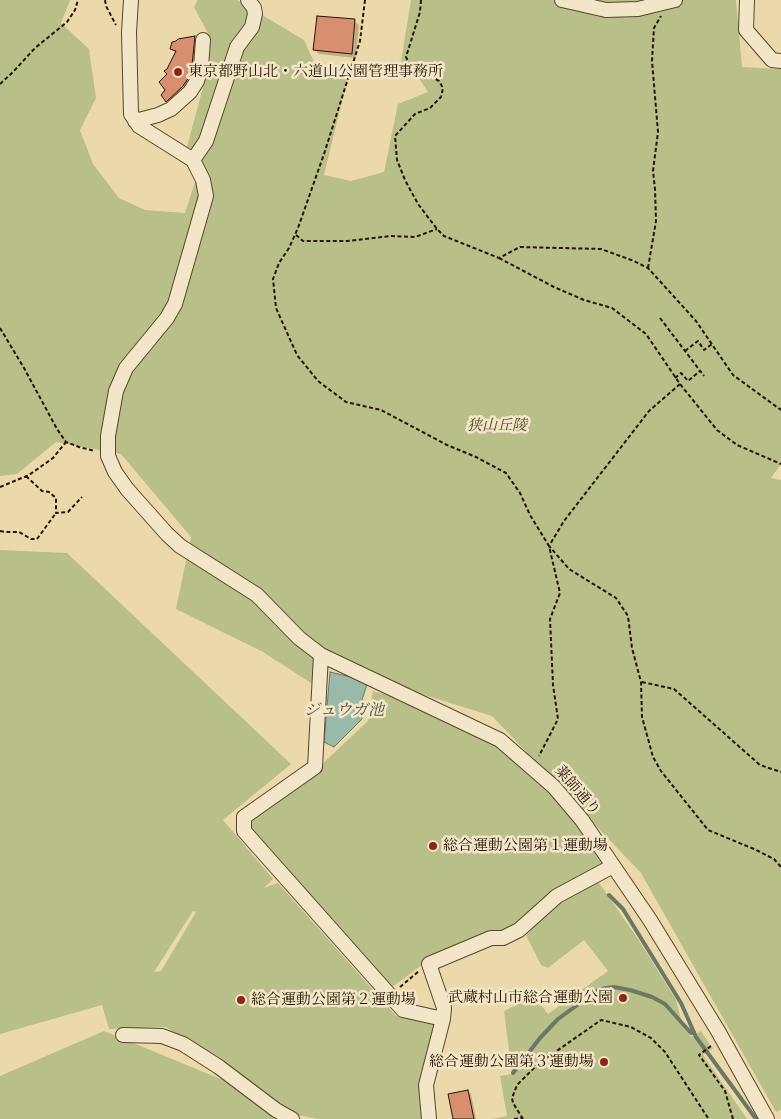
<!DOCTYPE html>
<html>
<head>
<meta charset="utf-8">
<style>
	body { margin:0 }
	canvas { display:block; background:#ecd9ab }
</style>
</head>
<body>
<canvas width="781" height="1119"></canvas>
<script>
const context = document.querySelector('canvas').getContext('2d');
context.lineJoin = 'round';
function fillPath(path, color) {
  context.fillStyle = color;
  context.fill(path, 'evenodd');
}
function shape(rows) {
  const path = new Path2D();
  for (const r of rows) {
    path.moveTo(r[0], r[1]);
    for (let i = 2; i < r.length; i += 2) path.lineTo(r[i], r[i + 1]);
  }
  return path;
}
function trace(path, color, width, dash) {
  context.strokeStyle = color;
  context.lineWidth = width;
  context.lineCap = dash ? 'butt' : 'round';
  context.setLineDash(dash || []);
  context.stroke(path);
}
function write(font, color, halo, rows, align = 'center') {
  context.font = font + ' "IM FELL French Canon","Noto Serif JP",serif';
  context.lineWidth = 5;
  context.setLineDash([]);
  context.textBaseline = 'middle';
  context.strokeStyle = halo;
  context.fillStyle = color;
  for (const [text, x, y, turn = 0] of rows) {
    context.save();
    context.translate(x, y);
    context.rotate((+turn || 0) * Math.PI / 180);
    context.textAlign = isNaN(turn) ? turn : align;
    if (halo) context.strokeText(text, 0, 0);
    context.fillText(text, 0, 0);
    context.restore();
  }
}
const green = shape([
	[0,0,70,0,61,23,89,49,96,98,80,130,93,164,119,198,145,210,185,213,196,179,184,158,206,76,210,37,194,7,198,0,237,0,304,40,313,60,347,81,324,175,351,181,384,172,398,104,428,92,420,80,401,62,411,0,736,0,742,67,781,69,781,464,771,478,781,480,781,1110,776,1112,641,873,492,716,328,665,311,683,263,652,176,609,191,537,121,454,56,442,17,474,0,476],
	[0,550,67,553,291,764,223,820,273,879,264,888,278,883,396,1016,437,1019,425,1119,317,1119,298,1115,166,1027,109,1029,102,1005,0,1034],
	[193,911,196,912,161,971,154,972],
	[373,691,433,709,494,743,549,782,617,861,518,927,435,955,391,988,247,830,248,819,316,770,368,721],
	[597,880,638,939,676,1000,683,1026,691,1037,701,1031,711,1046,713,1048,703,1055,747,1119,491,1119,507,1116,500,1076,512,1074,504,1011,534,996,548,1014,608,971,584,940,548,968,541,965,526,935,560,901],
	[104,1031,228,1082,275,1119,0,1119,0,1076]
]);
const water = shape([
	[330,672,368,681,361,703,362,719,334,747,324,742,330,672]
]);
const shadow = shape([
	[354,21,359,25,356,58,319,54,314,49],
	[195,37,202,44,198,73,174,107,167,101,167,90,168,74,176,53,171,49,179,40],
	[468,1091,471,1094,476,1119,455,1119]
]);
const stream = shape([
	[609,895,623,909,681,1003,696,1037,756,1119],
	[513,1073,540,1038,558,1019,598,990,606,988,614,987,630,990,652,997,665,1004,691,1033,694,1032]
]);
const building = shape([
	[317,16,355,19,352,54,313,50,317,16],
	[195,36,192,65,189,77,183,86,166,102,161,95,165,90,159,82,167,74,164,71,167,69,176,51,170,49,172,42,176,41,178,39,195,36],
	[468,1090,474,1119,453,1119,448,1094,468,1090]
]);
const path = shape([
	[105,0,106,6,116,25],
	[365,0,360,41,324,154,298,228,289,248,279,263,273,279,276,308,297,355,318,381,346,402,381,410,447,445,476,457,506,473,520,493,530,515,549,546,560,593,550,619,553,685,558,719,539,756],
	[421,0,420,12,406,57,410,65,439,81,443,88,441,97,430,108,415,114,395,136,397,160,405,180,418,204,437,229,444,236,499,258,520,247,601,249,634,261,648,268,696,321,733,375,781,410],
	[0,84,13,72,35,48,67,22,75,10,78,0],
	[296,235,303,241,347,241,391,236,415,237,437,229],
	[499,258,554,287,584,300,612,308,646,334,680,384,717,430,737,445,781,464],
	[648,268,656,221,655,189,653,171,658,132,652,61,654,28,661,16],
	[660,318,704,376],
	[0,328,24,368,57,429,66,442,79,447,95,451],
	[685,351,698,341,704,350,712,344],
	[675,378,681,373,688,381,700,371],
	[680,384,649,411,564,521,549,546,569,569,616,598,628,616,632,648,641,682,642,717,653,757,661,771,708,830,754,849,774,859,781,867],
	[26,476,42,491,49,492,56,498,56,513,68,512,82,497],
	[0,487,29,475,53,458,66,442],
	[0,531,5,532,19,532,31,539,37,539,56,513],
	[642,682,674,689,760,765,781,772],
	[400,987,419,971],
	[711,1046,699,1055,725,1091,733,1119],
	[514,1119,522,1118],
	[523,1119,513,1103,512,1098,517,1085,538,1064,601,1020,631,1027,651,1038,665,1052,708,1118,707,1119]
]);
const minor = shape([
	[131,0,129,32,131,114,139,126,193,160],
	[248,0,254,8,255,14,252,27,237,47,206,141,193,160,203,180,206,196,175,304,167,318,126,368,116,391,108,436,108,456,115,472,127,489,167,534,180,546,257,595,299,638,321,655,500,740,554,787,582,820,650,920,718,1031,767,1119],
	[562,0,606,10,638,9,675,0],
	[747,0,746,30,772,60,781,61],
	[135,121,158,115,171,109,190,92,197,81,201,67,203,40],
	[321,655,315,767,244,817,244,831,403,1010,443,1019],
	[123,1035,162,1036,183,1044,219,1067,276,1110,292,1119],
	[429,1119,426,1085,443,1019,444,1008,429,964,491,938,503,938,519,930,557,896,613,866]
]);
const markers = [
	[178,72,5,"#8f2418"],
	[433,846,5,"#8f2418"],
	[623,998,5,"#8f2418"],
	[241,1000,5,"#8f2418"],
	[604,1062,5,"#8f2418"]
];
const poiNames = [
	["東京都野山北・六道山公園管理事務所",188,72],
	["総合運動公園第１運動場",443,846],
	["武蔵村山市総合運動公園",613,998,"right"],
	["総合運動公園第２運動場",251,1000],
	["総合運動公園第３運動場",594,1062,"right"]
];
const parkNames = [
	["狭山丘陵",497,426]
];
const streetNames = [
	["薬師通り",577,791,49]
];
const waterNames = [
	["ジュウガ池",344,711]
];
fillPath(green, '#b8bf88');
fillPath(water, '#99baa9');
trace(water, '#6b7865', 1);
fillPath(shadow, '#0003');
trace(stream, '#6b7865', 4);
fillPath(building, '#d88f70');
trace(building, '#271500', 1);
trace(minor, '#58462b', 16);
trace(path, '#271500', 2, [4, 2.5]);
trace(minor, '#f3e6c8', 14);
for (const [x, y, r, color] of markers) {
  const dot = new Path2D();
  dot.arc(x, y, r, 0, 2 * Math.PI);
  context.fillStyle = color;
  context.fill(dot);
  trace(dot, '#f3e6c8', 2);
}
write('15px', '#271500', '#f3e6c8', poiNames, 'left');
write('italic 15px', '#524829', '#f3e6c8', parkNames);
write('15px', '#271500', '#f3e6c8', streetNames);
write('italic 16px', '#4f4f3b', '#f3e6c8', waterNames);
</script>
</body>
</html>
